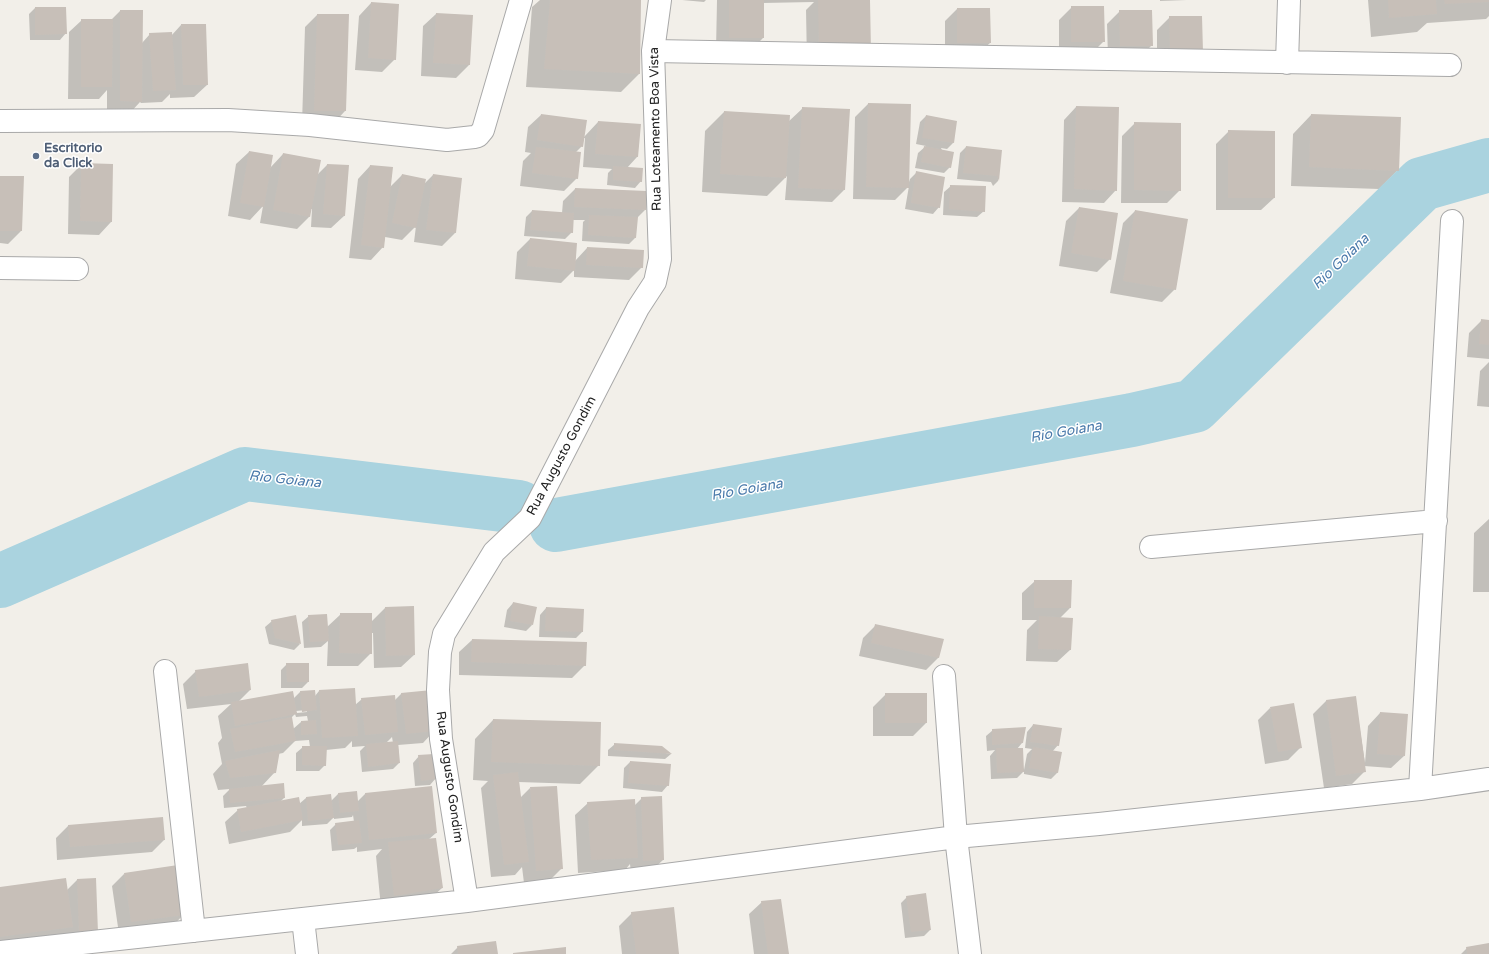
<!DOCTYPE html>
<html>
<head>
<meta charset="utf-8">
<style>
	body { margin:0 }
	canvas { display:block; background:#f2efe9 }
</style>
</head>
<body>
<canvas width="1489" height="954"></canvas>
<script>
const context = document.querySelector('canvas').getContext('2d');
context.lineJoin = 'round';
function fillPath(path, color) {
  context.fillStyle = color;
  context.fill(path, 'evenodd');
}
function shape(rows) {
  const path = new Path2D();
  for (const r of rows) {
    path.moveTo(r[0], r[1]);
    for (let i = 2; i < r.length; i += 2) path.lineTo(r[i], r[i + 1]);
  }
  return path;
}
function trace(path, color, width, dash) {
  context.strokeStyle = color;
  context.lineWidth = width;
  context.lineCap = dash ? 'butt' : 'round';
  context.setLineDash(dash || []);
  context.stroke(path);
}
function write(font, color, halo, rows, align = 'center') {
  context.font = font + ' "Varela Round",sans-serif';
  context.lineWidth = 3;
  context.setLineDash([]);
  context.textBaseline = 'middle';
  context.strokeStyle = halo;
  context.fillStyle = color;
  for (const [text, x, y, turn = 0] of rows) {
    context.save();
    context.translate(x, y);
    context.rotate((+turn || 0) * Math.PI / 180);
    context.textAlign = isNaN(turn) ? turn : align;
    if (halo) context.strokeText(text, 0, 0);
    context.fillText(text, 0, 0);
    context.restore();
  }
}
const shadow = shape([
	[540,0,640,0,639,74,621,92,526,87,532,7],
	[682,0,706,0,704,2],
	[717,0,869,0,807,64,806,10,814,2,763,3,763,38,750,51,716,50],
	[1160,0,1187,0,1160,1],
	[1368,0,1489,0,1489,16,1486,19,1427,23,1417,32,1371,37],
	[371,3,395,59,382,72,355,70,359,16],
	[1072,7,1104,41,1091,54,1059,54,1059,20],
	[35,8,66,33,60,40,30,40,29,14],
	[957,9,990,43,977,55,945,56,945,21],
	[120,11,142,43,150,34,171,36,181,25,207,85,194,97,170,98,170,94,162,102,141,103,140,102,129,114,107,114,107,90,99,99,68,99,69,32,82,20,111,20],
	[1120,11,1152,45,1139,58,1108,58,1107,24],
	[436,14,472,16,469,65,456,78,421,76,423,26],
	[317,15,348,15,345,111,333,124,302,123,305,27],
	[1170,17,1201,17,1157,64,1157,30],
	[868,104,910,105,908,185,910,179,917,172,939,207,933,214,905,209,909,186,895,200,853,199,855,117],
	[1076,107,1116,190,1104,203,1062,202,1064,120],
	[803,108,844,190,832,202,785,200,787,176,767,196,702,192,705,131,724,112,789,116,788,122],
	[541,115,584,137,598,122,640,125,637,157,627,168,641,181,635,188,607,185,608,173,612,169,583,167,585,138,584,138,582,146,576,152,577,178,564,191,520,186,523,161,531,153,525,152,528,127],
	[1311,115,1398,170,1379,189,1291,186,1293,134],
	[926,116,956,122,953,143,947,149,941,148,950,167,944,173,915,168,918,153,926,146,916,144,920,122],
	[1135,123,1180,190,1167,203,1121,203,1122,136],
	[1229,131,1274,198,1261,210,1216,210,1216,144],
	[966,147,1001,151,998,181,993,186,991,182,957,179,960,153],
	[249,152,270,168,283,154,317,175,327,165,344,216,331,228,311,227,312,209,311,209,309,217,297,229,260,223,263,206,250,220,228,216,236,164],
	[82,164,111,222,99,235,68,234,69,177],
	[370,166,390,187,402,175,423,185,433,175,461,179,455,233,442,246,414,242,416,226,402,240,385,237,383,247,371,260,349,258,358,179],
	[0,177,23,177,21,231,8,244,0,243],
	[951,186,984,211,977,217,943,215,944,192],
	[575,189,645,210,637,218,635,238,629,244,582,241,583,222,585,220,573,220,572,232,565,239,524,236,526,217,532,211,562,213,563,201],
	[1079,208,1110,259,1097,272,1059,266,1066,221],
	[1135,211,1175,289,1162,302,1110,293,1123,223],
	[530,239,575,261,587,248,642,267,629,280,574,277,574,270,561,283,515,279,517,252],
	[1482,320,1489,321,1489,359,1467,357,1469,333],
	[1489,362,1489,407,1477,406,1480,371],
	[1489,519,1489,592,1473,592,1474,533],
	[1035,581,1070,608,1060,618,1070,650,1057,662,1026,661,1027,630,1037,620,1022,620,1022,593],
	[513,603,532,625,526,631,504,627,507,610],
	[385,608,414,655,401,667,374,668,373,633,371,633,371,653,358,666,327,666,328,641,321,647,304,648,302,622,309,616,327,627,341,614,371,622],
	[546,608,582,632,576,638,539,637,540,615],
	[272,621,300,644,294,650,269,644,265,627],
	[876,625,939,657,926,670,859,656,863,638],
	[472,640,585,665,572,678,459,675,459,652],
	[287,664,308,682,302,688,281,688,281,670],
	[196,671,250,690,238,702,293,699,300,692,315,696,319,691,355,705,362,699,394,701,402,693,435,730,423,743,398,745,399,763,393,769,362,772,360,751,365,746,352,747,352,741,345,748,326,750,325,765,319,771,296,771,296,753,303,747,310,747,309,740,295,741,283,753,278,754,275,772,261,787,284,798,280,802,299,804,306,798,331,801,338,794,357,802,365,794,431,787,436,833,428,840,442,888,429,900,381,908,376,856,382,849,357,852,357,847,354,849,332,851,330,830,336,824,354,822,353,815,352,817,334,819,334,817,327,824,302,826,302,820,290,832,229,844,225,822,238,810,247,808,246,806,224,808,223,796,230,789,218,790,213,774,222,764,218,743,222,738,218,716,231,704,187,709,183,684],
	[307,710,307,712,297,713,296,711],
	[295,714,296,717,307,716,308,721,301,722,293,729,291,718],
	[392,737,393,743,386,743],
	[886,694,926,723,913,736,873,736,873,707],
	[1355,697,1365,763,1368,726,1380,713,1404,756,1391,768,1364,766,1365,771,1352,784,1324,788,1313,714,1326,701],
	[1270,708,1301,747,1288,760,1265,764,1258,720],
	[493,720,599,765,580,784,518,782,520,798,530,788,562,868,549,881,524,883,522,867,515,875,491,877,481,788,488,781,473,780,475,739],
	[1033,725,1058,745,1052,752,1061,753,1057,773,1051,779,1024,774,1024,771,1017,778,991,779,990,756,995,750,987,751,986,736,993,730,1022,743,1017,749,1024,770,1027,754,1032,749,1025,748,1027,732],
	[615,744,671,754,665,759,608,756,608,750],
	[419,756,436,778,430,785,415,786,413,763],
	[630,762,668,785,662,792,623,788,624,768],
	[642,798,663,860,650,872,631,873,630,864,625,870,578,873,575,815,588,803,635,805],
	[68,826,164,840,152,852,57,860,56,838],
	[124,874,183,915,171,928,119,934,112,886],
	[95,879,97,932,66,946,66,933,53,945,0,953,0,888,67,890,77,880],
	[907,897,930,930,924,936,905,938,901,903],
	[762,902,788,954,754,954,749,914],
	[632,913,678,954,622,954,619,926],
	[1489,944,1489,954,1461,954,1467,948],
	[458,947,497,954,451,954]
]);
const river = shape([
	[556,525,1132,420,1194,406,1422,184,1489,165],
	[0,581,245,474,519,507]
]);
const building = shape([
	[550,0,641,0,640,74,544,69],
	[729,0,764,0,764,38,729,38],
	[818,0,870,0,871,52,819,52],
	[1388,0,1436,0,1437,14,1389,18],
	[1444,0,1489,0,1489,2,1445,4],
	[371,2,399,4,396,60,368,58],
	[1071,6,1104,6,1105,42,1071,42],
	[35,7,66,7,67,34,35,35],
	[957,8,990,8,991,43,957,43],
	[120,10,143,10,142,102,120,101],
	[1119,10,1152,10,1153,46,1120,46],
	[436,13,473,15,470,65,433,63],
	[317,14,349,14,346,111,314,111],
	[1169,16,1202,16,1203,52,1170,52],
	[81,19,113,19,112,87,81,87],
	[181,24,206,24,208,85,183,85],
	[172,32,176,90,153,91,149,33],
	[868,103,911,104,909,188,866,187],
	[1076,106,1119,107,1117,191,1074,189],
	[802,107,850,109,845,190,798,188],
	[724,111,790,115,786,178,720,174],
	[541,114,587,120,583,147,537,140],
	[1311,114,1401,117,1399,171,1309,167],
	[926,115,957,121,954,143,922,138],
	[598,121,641,124,638,157,595,154],
	[1134,122,1181,123,1181,191,1134,190],
	[1228,130,1275,131,1275,198,1228,198],
	[924,146,954,152,951,168,921,162],
	[966,146,1002,150,999,181,997,176,963,173],
	[536,147,581,152,578,179,532,173],
	[249,151,273,155,264,207,240,203],
	[283,153,321,160,310,217,273,210],
	[81,163,113,164,112,222,80,221],
	[327,164,349,165,345,216,323,214],
	[370,165,393,167,384,248,361,245],
	[613,166,643,168,642,182,613,180],
	[916,171,945,177,940,208,911,203],
	[402,174,426,179,416,228,392,223],
	[433,174,462,178,456,233,426,230],
	[0,176,24,176,22,231,0,231],
	[950,185,986,186,985,212,949,209],
	[575,188,647,191,646,210,574,207],
	[1079,207,1118,213,1111,260,1071,253],
	[532,210,574,213,573,233,530,230],
	[1135,210,1188,219,1176,290,1123,281],
	[589,215,638,217,636,238,588,235],
	[530,238,577,243,575,271,527,266],
	[587,247,644,250,643,268,586,265],
	[1481,319,1489,320,1489,345,1479,344],
	[1034,580,1072,580,1071,608,1034,608],
	[513,602,537,607,533,625,510,621],
	[414,606,415,655,386,656,385,607],
	[546,607,584,609,583,632,545,631],
	[340,613,372,613,372,654,339,653],
	[327,614,329,641,310,642,308,615],
	[296,615,301,644,275,638,271,620],
	[1039,616,1073,618,1071,650,1038,649],
	[875,624,944,639,939,658,871,643],
	[472,639,587,642,586,666,471,662],
	[248,663,251,690,199,697,195,670],
	[286,663,309,663,309,682,287,682],
	[355,688,358,736,322,738,319,690],
	[315,690,317,710,302,712,300,691],
	[432,690,436,731,406,734,401,693],
	[293,691,297,714,235,726,231,702],
	[885,693,927,693,927,723,885,723],
	[395,695,398,732,365,735,361,698],
	[1356,696,1366,772,1336,776,1326,700],
	[1294,703,1302,748,1278,752,1270,707],
	[1380,712,1408,714,1405,756,1377,754],
	[292,717,296,741,235,752,230,729],
	[493,719,601,722,600,766,491,762],
	[316,720,317,734,301,735,301,721],
	[1033,724,1062,728,1059,746,1030,742],
	[1026,727,1023,743,992,745,992,729],
	[398,741,400,763,368,767,366,744],
	[614,743,662,746,672,754,614,750],
	[302,746,327,746,326,766,302,765],
	[1033,747,1062,752,1058,773,1029,768],
	[996,748,1023,748,1024,772,997,773],
	[280,750,276,773,230,778,225,761],
	[434,754,437,779,421,781,418,755],
	[630,761,671,764,669,786,628,783],
	[518,772,529,862,504,865,493,775],
	[284,783,285,798,230,803,229,789],
	[432,786,437,833,369,840,365,793],
	[557,786,563,869,536,871,530,787],
	[357,791,359,811,340,813,338,793],
	[331,794,334,818,308,821,306,797],
	[662,796,664,860,643,861,641,797],
	[299,797,303,820,241,832,237,809],
	[635,799,638,858,591,860,587,802],
	[163,817,165,840,70,847,68,825],
	[359,820,362,843,338,845,335,823],
	[436,838,443,888,394,896,388,842],
	[178,865,185,915,131,922,124,873],
	[66,878,73,927,0,937,0,887],
	[96,878,98,933,79,933,77,879],
	[926,893,931,930,911,932,906,896],
	[781,899,789,954,768,954,761,901],
	[674,907,679,954,636,954,631,912],
	[496,941,498,954,458,954,457,946],
	[1489,943,1489,954,1467,954,1466,947],
	[566,947,566,954,513,954,513,953]
]);
const minor = shape([
	[653,51,1450,65],
	[1287,63,1289,0],
	[0,121,228,120,310,125,447,140,474,137,478,136,483,130,521,0],
	[0,268,77,269],
	[1151,547,1436,521],
	[165,671,194,931],
	[944,676,956,837,970,954],
	[1420,789,1452,221],
	[467,901,441,739,438,690,440,652,444,634,494,552,530,518,638,308,655,282,660,259,653,51,660,0],
	[303,919,307,954],
	[0,952,467,901,956,837,1099,824,1420,789,1489,779]
]);
const markers = [
	[36,156,4,"#5c6f8a"]
];
const streetNames = [
	["Rua Loteamento Boa Vista",656,129,-91],
	["Rua Augusto Gondim",562,456,-62],
	["Rua Augusto Gondim",449,777,82]
];
const serviceNames = [
	["Escritorio",44,149],
	["da Click",44,164]
];
const waterNames = [
	["Rio Goiana",1341,262,-44],
	["Rio Goiana",1066,432,-10],
	["Rio Goiana",285,480,6],
	["Rio Goiana",747,490,-10]
];
fillPath(shadow, '#0003');
trace(river, '#aad3df', 54);
fillPath(building, '#c7bfb8');
trace(minor, '#a9a9a9', 24);
trace(minor, '#fff', 22);
for (const [x, y, r, color] of markers) {
  const dot = new Path2D();
  dot.arc(x, y, r, 0, 2 * Math.PI);
  context.fillStyle = color;
  context.fill(dot);
  trace(dot, '#fff', 1.5);
}
write('13px', '#222', '#fff', streetNames);
write('bold 13px', '#4e5e75', '#fff', serviceNames, 'left');
write('italic 14px', '#4a7aab', '#fff', waterNames);
</script>
</body>
</html>
